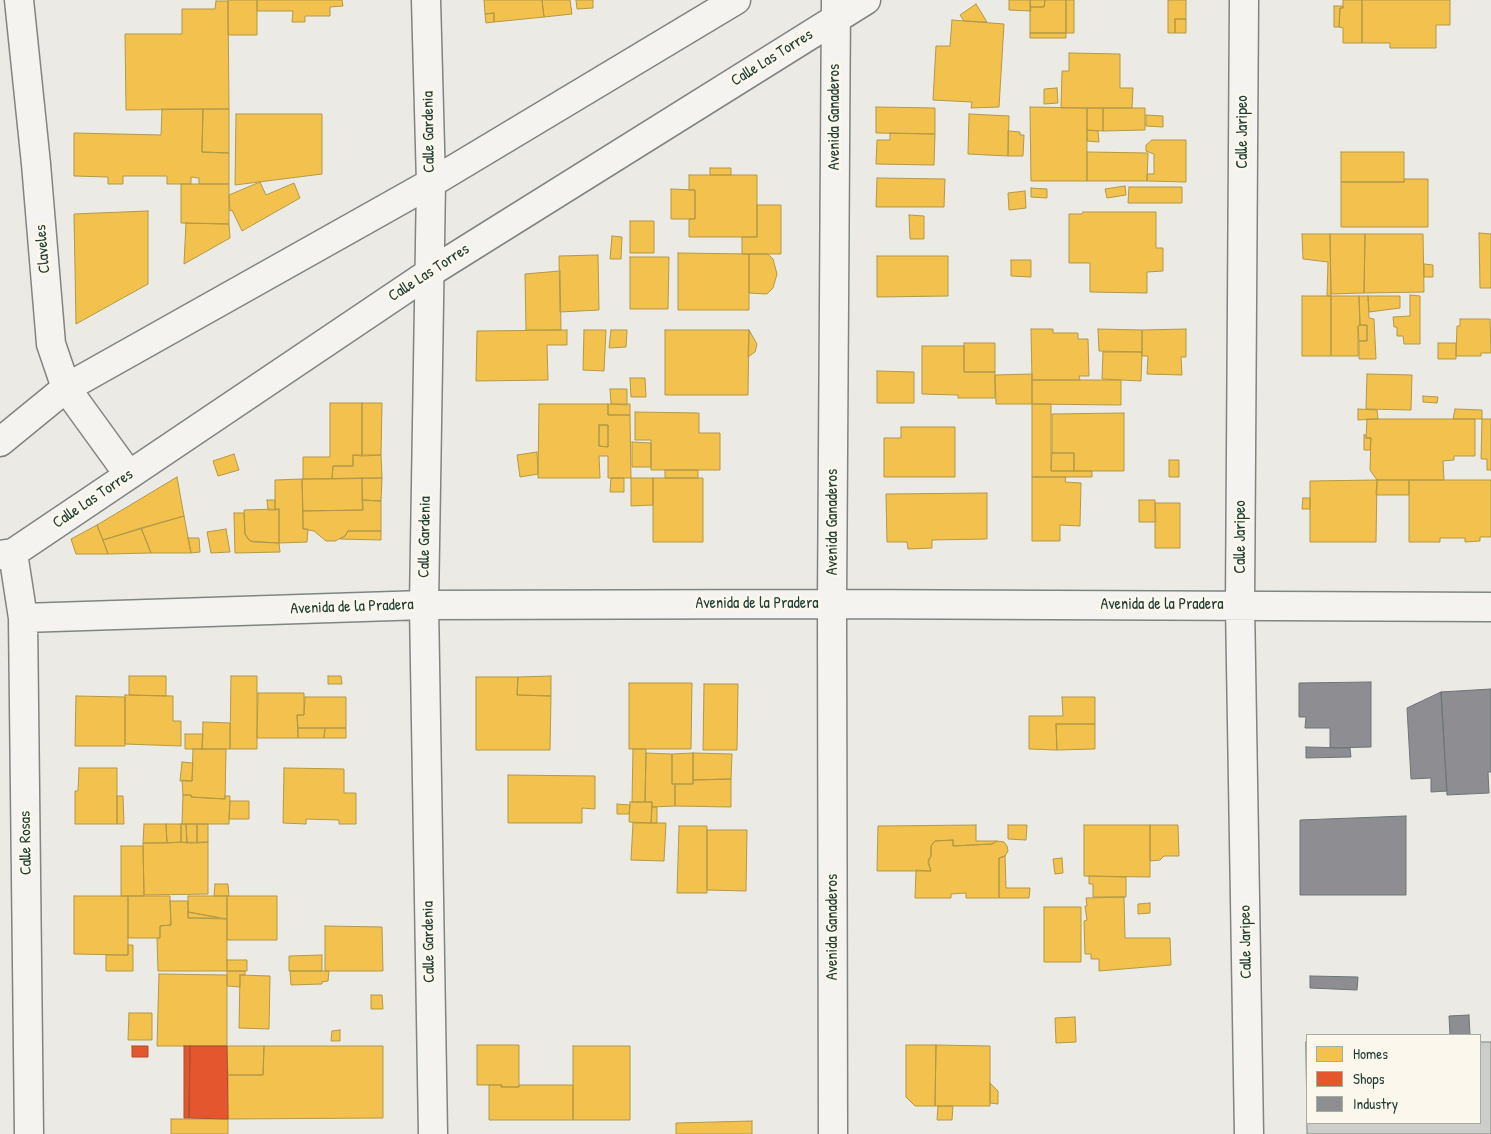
<!DOCTYPE html>
<html>
<head>
<meta charset="utf-8">
<style>
	body { margin:0 }
	#map { position:relative; width:1491px; height:1134px; overflow:hidden; background:#ebeae4; font-family:"Patrick Hand",sans-serif }
	canvas { display:block }
	.legend { position:absolute; left:1306px; top:1034px; width:175px; height:90px; box-sizing:border-box; background:#fbf7ec; border:1px solid #a3ada2; margin:0; padding:6px 9px; list-style:none; font-size:15px; color:#1f3d34 }
	.legend li { display:flex; align-items:center; gap:10px; height:25px }
	.legend b { width:25px; border:1px solid #a3ada2 }
</style>
</head>
<body>
<div id="map">
<canvas width="1491" height="1134"></canvas>
<ul class="legend">
<li><b style="height:14px;background:#f2c14e"></b>Homes</li>
<li><b style="height:14px;background:#e4572e"></b>Shops</li>
<li><b style="height:14px;background:#8d8d92"></b>Industry</li>
</ul>
</div>
<script>
const context = document.querySelector('canvas').getContext('2d');
context.lineJoin = 'round';
function fillPath(path, color) {
  context.fillStyle = color;
  context.fill(path, 'evenodd');
}
function shape(rows) {
  const path = new Path2D();
  for (const r of rows) {
    path.moveTo(r[0], r[1]);
    for (let i = 2; i < r.length; i += 2) path.lineTo(r[i], r[i + 1]);
  }
  return path;
}
function trace(path, color, width, dash) {
  context.strokeStyle = color;
  context.lineWidth = width;
  context.lineCap = dash ? 'butt' : 'round';
  context.setLineDash(dash || []);
  context.stroke(path);
}
function write(font, color, halo, rows, align = 'center') {
  context.font = font + ' "Patrick Hand",sans-serif';
  context.lineWidth = 5;
  context.setLineDash([]);
  context.textBaseline = 'middle';
  context.strokeStyle = halo;
  context.fillStyle = color;
  for (const [text, x, y, turn = 0] of rows) {
    context.save();
    context.translate(x, y);
    context.rotate((+turn || 0) * Math.PI / 180);
    context.textAlign = isNaN(turn) ? turn : align;
    if (halo) context.strokeText(text, 0, 0);
    context.fillText(text, 0, 0);
    context.restore();
  }
}
const homes = shape([
	[228,0,257,0,257,35,228,35,228,0],
	[257,0,342,0,343,6,330,7,330,16,305,16,305,22,292,22,293,11,257,11,257,0],
	[484,0,542,0,544,17,494,22,494,13,485,14,484,0],
	[542,0,570,0,572,14,544,17,542,0],
	[576,0,593,0,593,8,577,9,576,0],
	[1009,0,1030,0,1031,11,1009,10,1009,0],
	[1030,0,1045,0,1044,7,1030,7,1030,0],
	[1045,0,1066,0,1066,33,1030,33,1030,7,1044,7,1045,0],
	[1066,0,1074,0,1074,33,1066,33,1066,0],
	[1168,0,1186,0,1186,19,1175,19,1175,33,1168,33,1168,0],
	[1343,0,1362,0,1362,43,1343,43,1343,28,1339,27,1340,8,1343,8,1343,0],
	[1362,0,1450,0,1450,25,1436,25,1436,48,1390,48,1390,43,1362,43,1362,0],
	[216,1,228,1,229,109,126,110,125,34,182,34,182,9,215,9,216,1],
	[976,4,987,22,964,21,960,15,976,4],
	[1334,6,1343,6,1343,8,1340,8,1339,27,1334,27,1334,6],
	[494,13,494,22,486,23,485,14,494,13],
	[1175,19,1186,19,1186,33,1175,33,1175,19],
	[952,20,1004,24,999,107,971,108,972,102,933,100,936,46,950,46,952,20],
	[1030,33,1066,33,1066,38,1030,38,1030,33],
	[1069,53,1120,54,1120,88,1133,88,1132,108,1061,108,1062,71,1069,71,1069,53],
	[1057,88,1058,103,1044,104,1044,89,1057,88],
	[876,107,935,108,935,134,876,133,876,107],
	[1030,107,1087,108,1087,181,1031,181,1030,107],
	[1087,108,1103,108,1103,131,1087,130,1087,108],
	[1103,108,1145,108,1145,130,1103,131,1103,108],
	[162,109,203,109,202,152,229,153,229,184,199,184,199,178,191,177,191,184,167,184,167,176,123,176,123,184,108,184,108,177,74,176,74,133,161,135,162,109],
	[203,109,229,109,229,153,202,152,203,109],
	[236,114,322,114,322,174,235,185,236,114],
	[969,114,1009,116,1008,156,968,154,969,114],
	[1146,115,1163,116,1163,127,1146,126,1146,115],
	[1087,130,1098,131,1099,142,1087,141,1087,130],
	[1008,131,1020,132,1020,135,1024,135,1023,156,1008,156,1008,131],
	[890,133,935,134,934,165,876,164,877,140,890,140,890,133],
	[1152,140,1186,140,1186,182,1147,181,1147,174,1154,174,1154,154,1146,151,1146,145,1152,140],
	[1087,152,1148,153,1147,181,1087,181,1087,152],
	[1341,152,1404,152,1404,182,1341,182,1341,152],
	[710,168,731,168,731,175,710,175,710,168],
	[689,175,757,175,757,237,689,237,689,219,695,219,695,190,689,190,689,175],
	[877,178,945,179,944,207,876,207,877,178],
	[1405,179,1428,179,1428,227,1341,227,1341,182,1404,182,1405,179],
	[260,182,266,195,294,183,300,198,242,231,232,210,230,211,229,195,260,182],
	[181,184,229,184,229,224,181,223,181,184],
	[1125,186,1126,195,1107,198,1105,189,1125,186],
	[1129,187,1182,187,1182,203,1128,203,1129,187],
	[1031,188,1047,189,1047,198,1031,197,1031,188],
	[671,189,695,190,695,219,671,219,671,189],
	[1025,191,1026,208,1009,210,1008,193,1025,191],
	[757,205,781,205,781,254,742,254,742,237,757,237,757,205],
	[148,211,148,284,76,324,74,214,148,211],
	[1083,212,1156,212,1156,248,1163,248,1163,271,1147,272,1147,293,1090,292,1090,263,1069,263,1069,214,1082,214,1083,212],
	[909,215,924,216,924,239,910,239,909,215],
	[630,221,654,221,654,253,630,253,630,221],
	[186,223,229,224,230,238,184,264,186,223],
	[1479,233,1491,234,1491,288,1480,288,1479,233],
	[1302,234,1330,234,1331,296,1327,296,1328,262,1303,259,1302,234],
	[1330,234,1365,234,1364,293,1331,294,1330,234],
	[1365,234,1423,234,1424,292,1364,293,1365,234],
	[612,236,622,237,621,259,610,259,612,236],
	[678,253,749,254,749,310,678,310,678,253],
	[749,254,768,254,773,259,777,274,773,288,767,294,749,293,749,254],
	[598,255,599,310,560,312,559,256,598,255],
	[877,256,948,256,948,296,877,297,877,256],
	[630,257,669,257,668,309,630,309,630,257],
	[1011,260,1031,260,1031,277,1011,276,1011,260],
	[1424,264,1433,265,1433,277,1424,277,1424,264],
	[560,271,561,330,526,330,525,274,560,271],
	[1410,295,1420,296,1420,344,1404,344,1403,336,1397,336,1397,327,1394,327,1393,317,1410,316,1410,295],
	[1302,296,1331,296,1331,356,1302,356,1302,296],
	[1331,296,1359,296,1360,325,1358,326,1358,356,1331,356,1331,296],
	[1359,296,1368,296,1369,318,1374,319,1376,359,1359,359,1359,341,1367,341,1367,325,1360,325,1359,296],
	[1368,296,1400,296,1400,308,1369,312,1368,296],
	[1460,319,1490,319,1491,353,1481,353,1481,356,1456,356,1457,326,1460,326,1460,319],
	[1360,325,1367,325,1367,341,1359,341,1358,326,1360,325],
	[1031,329,1053,329,1053,333,1078,333,1078,339,1088,339,1089,376,1079,376,1080,380,1032,380,1031,329],
	[1098,329,1142,330,1142,352,1099,351,1098,329],
	[1186,329,1186,357,1181,357,1182,375,1147,374,1148,356,1142,356,1142,330,1186,329],
	[567,330,567,345,547,345,548,380,476,381,477,331,567,330],
	[584,330,606,330,604,371,583,370,584,330],
	[611,330,627,330,626,347,609,348,611,330],
	[665,330,749,330,748,395,665,395,665,330],
	[749,330,757,344,755,352,748,357,749,330],
	[964,343,995,343,995,372,964,372,964,343],
	[1438,343,1456,343,1456,359,1438,359,1438,343],
	[922,346,964,346,964,372,995,372,995,398,958,398,958,395,922,394,922,346],
	[1103,352,1142,352,1141,381,1102,379,1103,352],
	[877,371,914,372,914,403,877,403,877,371],
	[1032,374,1032,404,996,404,995,375,1032,374],
	[1367,374,1412,375,1411,410,1366,409,1367,374],
	[630,378,645,378,646,397,631,397,630,378],
	[1032,380,1121,380,1121,405,1032,404,1032,380],
	[610,389,627,389,627,405,611,404,610,389],
	[1423,396,1438,397,1437,403,1423,402,1423,396],
	[330,403,362,403,362,456,353,455,353,466,333,466,332,479,303,479,303,457,330,457,330,403],
	[362,403,382,403,381,455,362,456,362,403],
	[539,404,608,404,608,415,630,415,631,478,608,478,608,456,599,456,600,478,538,478,539,404],
	[599,425,608,425,608,447,599,446,599,425],
	[608,404,630,404,630,415,608,415,608,404],
	[1032,404,1051,404,1051,471,1092,471,1092,477,1032,477,1032,404],
	[1358,409,1377,410,1378,419,1358,420,1358,409],
	[1455,409,1482,410,1482,419,1453,419,1455,409],
	[635,412,699,413,699,433,720,433,720,470,651,470,651,440,635,440,635,412],
	[1124,413,1124,471,1074,471,1074,453,1052,453,1052,414,1124,413],
	[1367,419,1475,419,1475,456,1454,456,1454,460,1443,461,1444,480,1377,480,1370,470,1371,438,1366,438,1367,419],
	[1482,419,1491,419,1491,470,1487,470,1487,459,1481,459,1482,419],
	[599,425,608,425,608,447,599,446,599,425],
	[901,427,955,427,955,477,884,477,884,438,901,438,901,427],
	[1364,435,1366,435,1366,438,1371,438,1370,450,1364,450,1364,435],
	[632,442,651,443,651,467,632,467,632,442],
	[537,452,538,474,520,477,517,455,537,452],
	[1052,453,1074,453,1074,471,1051,471,1052,453],
	[234,454,239,470,218,476,213,461,234,454],
	[353,455,381,455,382,478,332,479,333,466,353,466,353,455],
	[1169,460,1179,460,1179,477,1169,477,1169,460],
	[665,470,698,470,698,478,665,478,665,470],
	[177,477,184,516,103,540,97,525,177,477],
	[1032,477,1066,477,1065,482,1081,483,1080,526,1060,525,1060,541,1032,541,1032,477],
	[362,478,363,510,303,511,302,479,362,478],
	[362,478,382,478,381,501,362,500,362,478],
	[611,478,624,478,624,492,610,492,611,478],
	[631,478,653,478,653,505,631,506,631,478],
	[653,478,703,478,703,542,653,542,653,478],
	[302,479,303,529,308,529,307,542,279,543,279,509,275,510,275,480,302,479],
	[1377,480,1376,542,1310,542,1310,481,1377,480],
	[1377,480,1409,480,1409,495,1376,495,1377,480],
	[1409,480,1491,480,1491,537,1480,537,1480,541,1465,542,1465,538,1440,538,1440,542,1409,542,1409,480],
	[987,493,987,539,932,540,932,548,908,549,907,542,887,542,886,494,987,493],
	[1303,498,1310,498,1310,509,1302,509,1303,498],
	[267,500,275,500,275,510,268,510,267,500],
	[362,500,381,501,381,531,348,531,345,536,335,541,326,541,314,531,303,529,303,511,363,510,362,500],
	[1139,500,1155,500,1156,522,1139,522,1139,500],
	[1155,503,1180,503,1180,548,1155,548,1155,503],
	[279,509,279,543,253,542,248,539,245,534,244,510,279,509],
	[234,513,244,513,245,534,250,541,279,543,280,552,235,553,234,513],
	[184,516,191,553,151,553,141,528,184,516],
	[97,525,108,554,76,554,71,539,97,525],
	[141,528,151,553,108,554,103,540,141,528],
	[226,529,230,552,211,553,207,532,226,529],
	[348,531,381,531,381,540,340,539,345,536,348,531],
	[188,538,199,538,200,552,191,553,188,538],
	[129,676,166,676,166,696,129,695,129,676],
	[231,676,257,676,257,749,230,749,231,676],
	[328,676,341,676,342,684,328,684,328,676],
	[551,676,551,696,517,695,518,677,551,676],
	[476,677,518,677,517,695,551,696,550,750,476,750,476,677],
	[629,683,692,683,691,749,629,749,629,683],
	[704,684,738,684,737,750,703,750,704,684],
	[258,693,304,693,304,715,297,715,298,738,257,738,258,693],
	[125,695,173,696,173,721,181,721,181,746,125,744,125,695],
	[76,696,125,697,125,746,75,746,76,696],
	[305,697,346,697,346,728,298,728,297,715,304,715,305,697],
	[1062,697,1095,697,1095,724,1056,724,1057,750,1029,749,1029,716,1063,716,1062,697],
	[203,722,230,723,230,749,202,749,203,722],
	[1056,724,1095,724,1095,749,1057,750,1056,724],
	[298,728,325,728,324,738,298,738,298,728],
	[325,728,346,728,346,738,324,738,325,728],
	[185,734,203,734,202,749,185,749,185,734],
	[193,749,226,749,225,799,191,797,191,795,183,795,182,780,192,781,193,749],
	[633,749,646,749,645,802,632,802,633,749],
	[646,753,672,754,672,784,675,784,675,806,652,807,652,802,645,802,646,753],
	[693,753,693,784,672,784,672,754,693,753],
	[693,753,732,754,731,779,693,780,693,753],
	[182,762,193,763,192,781,180,781,182,762],
	[79,768,117,768,117,824,75,824,75,791,78,791,79,768],
	[284,768,344,769,344,793,356,793,356,824,339,824,339,820,306,819,306,824,283,823,284,768],
	[508,775,595,776,595,809,582,808,582,823,508,823,508,775],
	[731,779,731,807,675,806,675,784,693,784,693,780,731,779],
	[183,795,191,795,191,797,225,799,225,796,230,796,229,824,182,824,183,795],
	[117,796,123,796,124,824,117,824,117,796],
	[230,801,249,801,249,819,229,819,230,801],
	[630,802,652,802,651,823,629,822,630,802],
	[617,804,630,805,629,814,617,814,617,804],
	[652,807,657,807,657,823,651,823,652,807],
	[633,823,666,823,664,861,631,860,633,823],
	[144,824,166,824,167,843,143,843,144,824],
	[166,824,181,824,181,842,167,843,166,824],
	[181,824,186,824,187,843,181,842,181,824],
	[186,824,197,824,197,843,187,843,186,824],
	[197,824,208,824,208,842,197,843,197,824],
	[976,825,976,841,997,841,992,844,953,846,953,840,935,841,931,846,931,856,928,860,931,871,877,871,878,826,976,825],
	[1008,825,1027,825,1026,840,1008,839,1008,825],
	[1084,825,1150,825,1150,877,1084,876,1084,825],
	[1150,825,1178,825,1179,856,1164,856,1160,860,1150,861,1150,825],
	[679,826,707,826,707,893,677,893,679,826],
	[707,830,747,830,746,891,707,890,707,830],
	[953,840,953,846,992,844,997,841,1004,842,1007,846,1008,851,1005,856,999,858,999,898,966,898,966,893,951,894,951,898,915,898,916,870,931,871,928,863,931,856,931,846,935,841,953,840],
	[208,842,208,894,144,895,143,843,208,842],
	[121,846,143,846,144,896,121,896,121,846],
	[1005,856,1006,888,1030,888,1029,898,999,898,999,858,1005,856],
	[1062,858,1063,873,1055,874,1053,859,1062,858],
	[1089,876,1126,877,1126,897,1093,897,1093,884,1089,884,1089,876],
	[215,884,228,884,229,896,214,896,215,884],
	[74,896,128,896,128,955,74,954,74,896],
	[128,896,170,896,171,925,160,926,160,938,128,938,128,896],
	[188,896,227,896,227,919,188,912,188,896],
	[227,896,277,896,277,940,227,940,227,896],
	[1124,897,1125,938,1170,938,1171,965,1099,971,1099,959,1091,959,1091,954,1085,954,1084,921,1087,920,1085,906,1087,906,1086,898,1124,897],
	[170,901,188,901,188,918,227,919,227,971,158,971,157,938,160,938,160,926,171,925,170,901],
	[1150,903,1150,913,1138,914,1138,904,1150,903],
	[1044,907,1081,907,1081,962,1044,962,1044,907],
	[188,912,220,918,188,918,188,912],
	[325,926,382,927,383,971,325,971,325,926],
	[128,945,133,945,133,971,106,971,106,955,128,955,128,945],
	[322,955,322,971,289,971,289,956,322,955],
	[227,960,247,960,247,971,227,971,227,960],
	[227,971,245,971,245,975,240,975,240,987,227,986,227,971],
	[290,971,329,971,328,981,322,982,322,984,291,985,290,971],
	[159,974,227,975,227,1046,157,1046,159,974],
	[240,975,270,976,269,1029,239,1028,240,975],
	[371,995,382,995,383,1009,371,1009,371,995],
	[129,1013,152,1013,152,1040,128,1040,129,1013],
	[1075,1017,1076,1042,1056,1043,1055,1018,1075,1017],
	[340,1030,340,1041,331,1041,332,1031,340,1030],
	[477,1045,519,1045,519,1087,501,1087,502,1085,477,1085,477,1045],
	[906,1045,936,1045,935,1106,915,1106,906,1097,906,1045],
	[936,1045,990,1046,990,1106,935,1106,936,1045],
	[227,1046,264,1046,263,1075,228,1075,227,1046],
	[264,1046,383,1046,383,1118,228,1119,228,1075,263,1075,264,1046],
	[573,1046,630,1046,630,1120,573,1120,573,1046],
	[990,1083,998,1091,998,1104,990,1103,990,1083],
	[489,1085,502,1085,501,1087,519,1087,519,1085,573,1085,573,1120,489,1120,489,1085],
	[938,1106,953,1106,952,1120,937,1120,938,1106],
	[171,1119,228,1119,228,1134,171,1134,171,1119],
	[752,1121,752,1134,676,1134,676,1123,752,1121]
]);
const shops = shape([
	[132,1046,148,1046,148,1057,132,1057,132,1046],
	[184,1046,190,1046,189,1118,184,1118,184,1046],
	[190,1046,227,1046,228,1119,189,1118,190,1046]
]);
const industry = shape([
	[1371,682,1371,747,1330,748,1330,728,1305,728,1306,717,1299,717,1299,683,1371,682],
	[1491,689,1491,772,1488,772,1489,793,1447,795,1441,692,1491,689],
	[1441,692,1447,791,1431,792,1431,778,1411,779,1407,708,1441,692],
	[1306,747,1350,748,1351,757,1306,758,1306,747],
	[1406,816,1406,895,1300,895,1300,820,1406,816],
	[1310,976,1358,977,1357,990,1310,988,1310,976],
	[1469,1015,1470,1035,1450,1035,1449,1016,1469,1015]
]);
const building = shape([
	[1306,1042,1307,1123,1480,1123,1480,1042,1491,1042,1491,1134,1307,1134,1306,1042]
]);
const minor = shape([
	[19,0,36,164,51,344,66,388,129,475],
	[426,0,431,183,424,605,433,1134],
	[1244,0,1240,605,1249,1134],
	[0,442,66,388,431,183,736,0],
	[13,553,23,618,29,1134],
	[0,555,13,553,429,273,866,0],
	[23,618,424,605,832,604,1491,607],
	[833,1134,832,604,836,0]
]);
const streetNames = [
	["Calle Las Torres",772,58,-32],
	["Avenida Ganaderos",835,117,-90],
	["Calle Gardenia",429,132,-91],
	["Calle Jaripeo",1243,132,-90],
	["Claveles",43,249,-95],
	["Calle Las Torres",429,273,-33],
	["Calle Las Torres",93,499,-34],
	["Avenida Ganaderos",833,522,-90],
	["Calle Gardenia",425,537,-89],
	["Calle Jaripeo",1241,537,-90],
	["Avenida de la Pradera",757,604],
	["Avenida de la Pradera",1162,605],
	["Avenida de la Pradera",352,607,-2],
	["Calle Rosas",26,843,-91],
	["Avenida Ganaderos",833,927,-90],
	["Calle Gardenia",429,942,-91],
	["Calle Jaripeo",1246,942,-91]
];
fillPath(homes, '#f2c14e');
trace(homes, '#b39946', 1);
fillPath(shops, '#e4572e');
trace(shops, '#a94f30', 1);
fillPath(industry, '#8d8d92');
trace(industry, '#6c7576', 1);
fillPath(building, '#cdceca');
trace(building, '#808581', 1);
trace(minor, '#808581', 31);
trace(minor, '#f4f3ef', 28);
write('16px', '#1f3d34', '#fbf7ec', streetNames);
</script>
</body>
</html>
